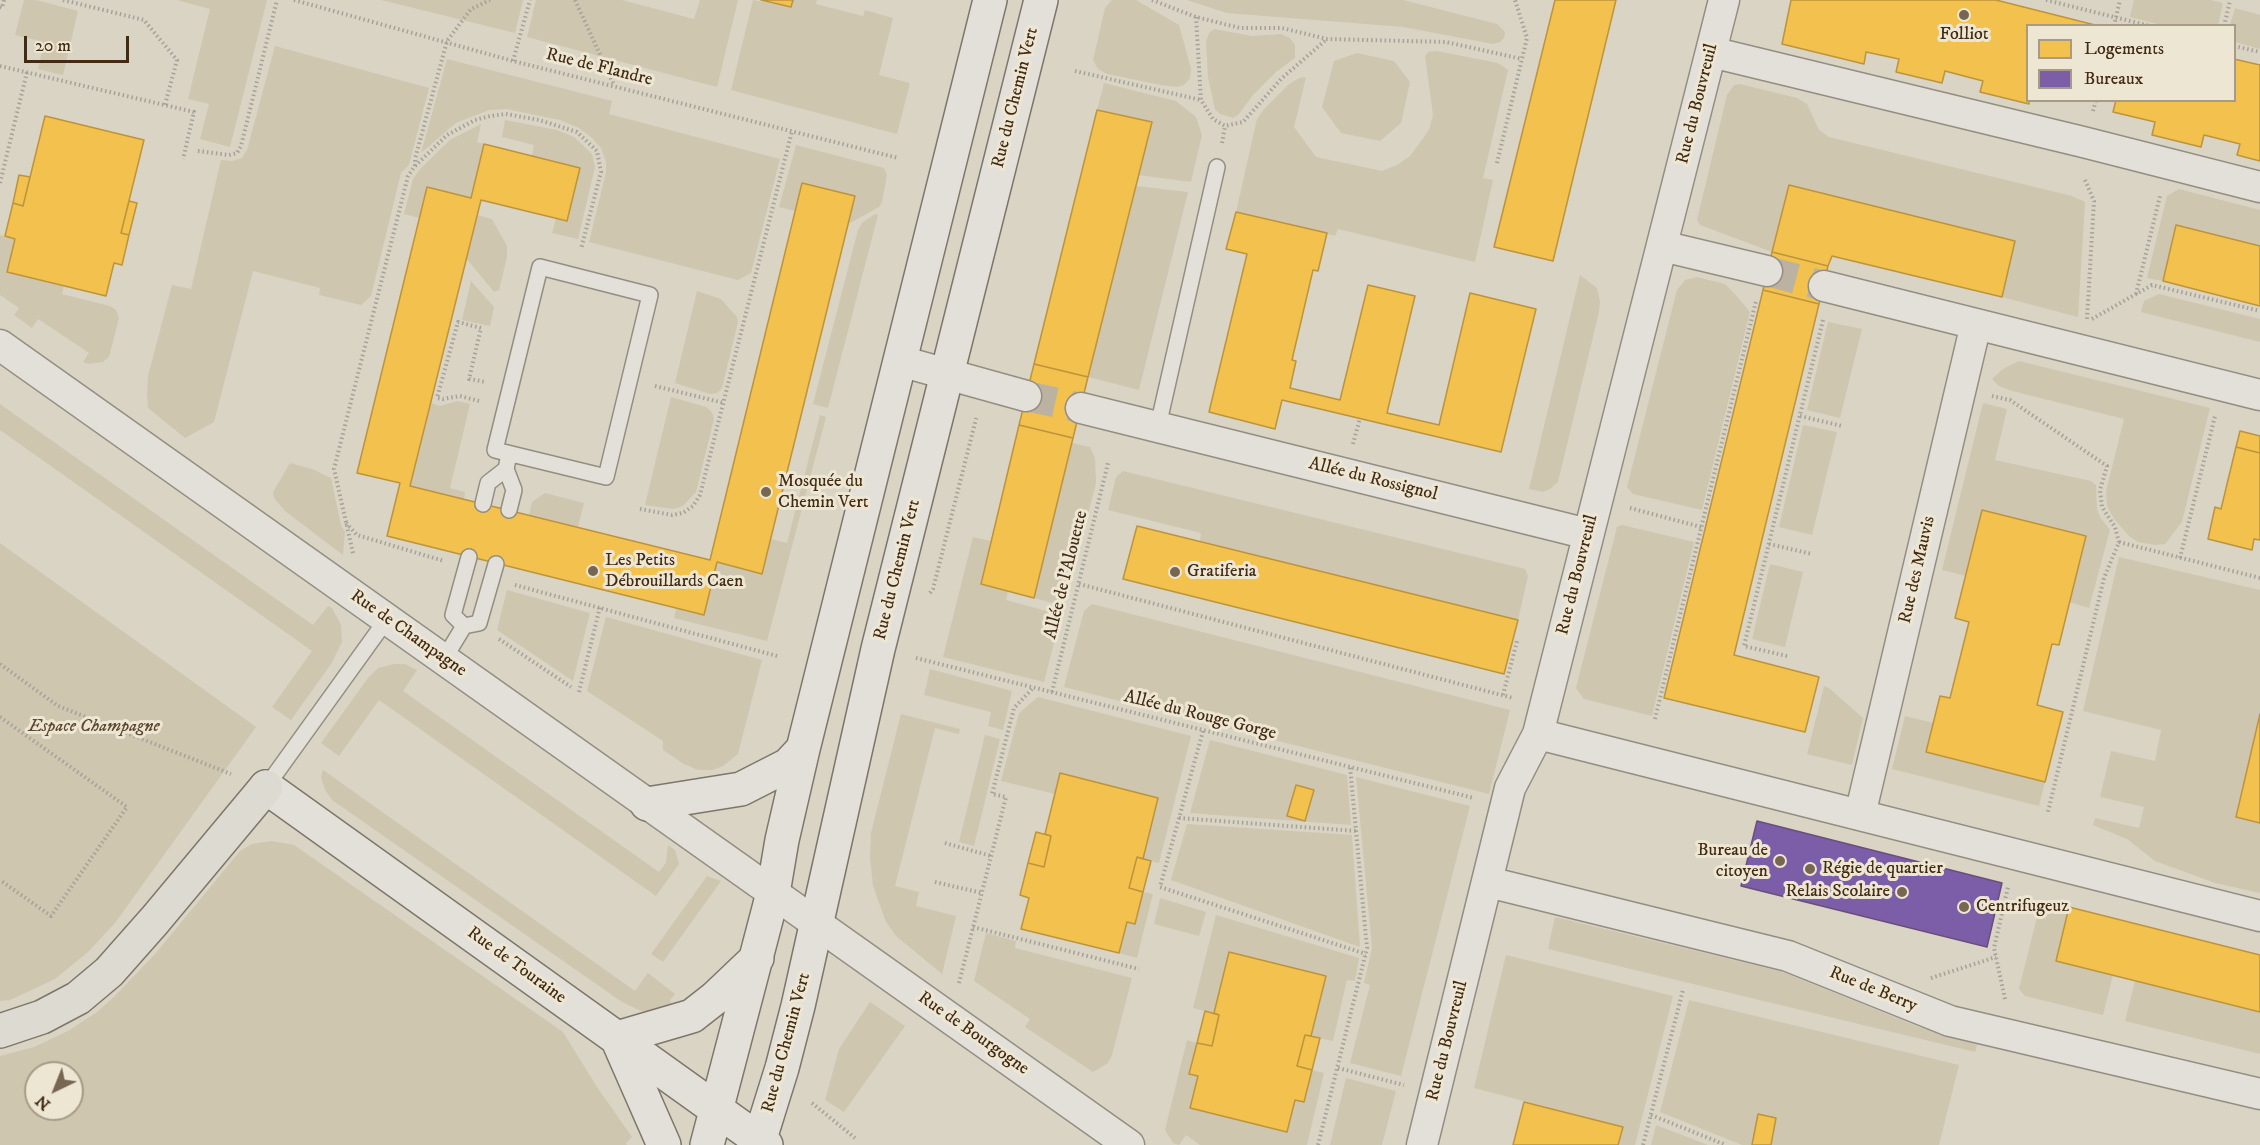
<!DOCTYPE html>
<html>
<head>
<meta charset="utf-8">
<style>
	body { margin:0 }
	#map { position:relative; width:2260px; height:1145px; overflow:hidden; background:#d9d4c4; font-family:"IM FELL DW Pica",serif }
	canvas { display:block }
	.legend { position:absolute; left:2026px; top:24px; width:210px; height:78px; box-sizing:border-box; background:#ece6d3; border:2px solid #a89b86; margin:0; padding:8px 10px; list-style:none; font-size:18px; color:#422a13 }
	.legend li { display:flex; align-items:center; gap:12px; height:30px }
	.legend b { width:30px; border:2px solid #a89b86 }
	.north { position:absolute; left:24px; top:1061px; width:60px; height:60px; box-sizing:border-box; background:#ece6d3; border:2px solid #a89b86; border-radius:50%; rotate:223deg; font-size:16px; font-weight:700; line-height:24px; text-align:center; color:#422a13 }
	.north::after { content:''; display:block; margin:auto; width:21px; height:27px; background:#776651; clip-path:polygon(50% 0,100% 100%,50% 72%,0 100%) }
	.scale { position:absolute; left:24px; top:36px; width:105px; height:27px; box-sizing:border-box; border:3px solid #422a13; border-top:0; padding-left:8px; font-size:18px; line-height:21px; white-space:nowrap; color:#422a13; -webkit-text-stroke:4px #ece6d3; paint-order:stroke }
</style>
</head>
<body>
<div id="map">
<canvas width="2260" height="1145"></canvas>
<ul class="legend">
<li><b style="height:16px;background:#f2c14e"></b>Logements</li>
<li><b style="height:16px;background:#7b5ea7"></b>Bureaux</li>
</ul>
<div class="north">N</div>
<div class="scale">20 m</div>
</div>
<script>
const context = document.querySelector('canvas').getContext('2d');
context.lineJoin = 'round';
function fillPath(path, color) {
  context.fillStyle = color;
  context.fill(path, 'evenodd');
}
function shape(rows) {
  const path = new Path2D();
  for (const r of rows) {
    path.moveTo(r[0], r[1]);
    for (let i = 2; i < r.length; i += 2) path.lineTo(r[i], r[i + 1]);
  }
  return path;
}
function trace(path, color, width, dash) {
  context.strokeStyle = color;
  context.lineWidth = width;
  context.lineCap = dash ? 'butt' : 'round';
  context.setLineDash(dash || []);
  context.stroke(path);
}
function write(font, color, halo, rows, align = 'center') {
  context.font = font + ' "IM FELL DW Pica",serif';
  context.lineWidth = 6;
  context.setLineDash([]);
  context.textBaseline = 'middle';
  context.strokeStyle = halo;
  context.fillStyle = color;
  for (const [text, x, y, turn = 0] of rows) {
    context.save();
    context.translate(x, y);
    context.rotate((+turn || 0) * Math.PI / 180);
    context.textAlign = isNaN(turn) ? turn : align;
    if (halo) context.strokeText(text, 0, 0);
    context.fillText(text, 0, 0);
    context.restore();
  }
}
const green = shape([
	[24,0,36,0,78,11,63,75,38,69,44,42,15,35],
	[177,0,267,0,230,147,200,139,209,104,188,99,210,9],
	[381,0,523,0,515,33],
	[536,0,622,0,694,19,700,0,738,0,717,87,527,37],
	[753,0,791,7,793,0,817,0,816,4,863,16,865,10,893,18,879,75,910,83,897,134,731,90],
	[1112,0,1136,0,1179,25,1191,69,1190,78,1185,84,1178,87,1161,85,1107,74,1098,69,1093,60,1105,8],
	[1187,0,1403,0,1497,24,1505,32,1504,38,1500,42,1493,44,1403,27,1227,13],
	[2134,0,2211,0,2223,3,2218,25,2165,26,2130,17],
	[2235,8,2260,15,2260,49,2235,42,2234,26,2230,25],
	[1214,29,1252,36,1281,34,1290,38,1295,45,1295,58,1276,72,1253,95,1238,115,1233,118,1220,114,1215,109,1208,77,1206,42,1209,33],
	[275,46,429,88,409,165,401,173,371,296,361,305,319,295,320,288,253,271,214,422,185,438,148,408,147,394,148,376,172,285,191,289,221,160,232,161,242,158,247,150],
	[1437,51,1498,63,1508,70,1483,178,1493,180,1475,262,1338,229,1335,236,1236,212,1257,119,1265,108,1288,85,1299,78,1306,77,1294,127,1316,157,1382,171,1397,165,1410,156,1429,130,1433,115,1425,56,1428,52],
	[1357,53,1394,61,1410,82,1401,123,1380,141,1341,133,1322,107,1334,61],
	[447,59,612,101,609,114,780,159,751,273,738,280,589,242,606,172,606,162,601,148,592,138,579,128,560,120,506,109,489,110,456,123,421,153],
	[1104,83,1176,101,1196,117,1202,135,1191,182,1138,175,1152,122,1097,110],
	[1740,84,1797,98,1807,104,1819,130,1829,137,2072,196,2085,202,2078,317,2002,297,2015,241,1789,185,1772,252,1700,225,1697,220,1727,95,1734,85],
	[505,120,557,130,574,137,592,154,595,167,578,239,552,233,556,219,567,221,532,156,534,145,502,137],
	[481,124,477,142,484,144,471,198,427,187,419,218,404,214,413,179,420,169,450,140],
	[796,145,884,168,887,175,882,202,879,207,848,224,855,196,803,183,795,211,779,207],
	[1136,186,1188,192,1139,390,1088,377],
	[2179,189,2260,210,2260,246,2177,225,2163,281,2147,278,2167,196],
	[875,214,878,215,828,408,813,404,858,230,862,223],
	[477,215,492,219,507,246,507,257,499,290,494,292,466,258],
	[0,235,15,239,64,285,62,294,110,306,116,310,119,318,109,357,103,362,88,364,83,362,89,353,38,319,32,328,14,315,19,308,0,295],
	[1580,275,1597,288,1600,301,1599,312,1558,482,1550,489,1543,492,1529,489],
	[1697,277,1725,284,1734,293,1750,312,1702,510,1633,494,1627,487,1677,290,1685,280],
	[471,281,494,307,490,326,462,320],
	[697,291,721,299,737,317,738,322,722,388,717,393,710,394,675,383],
	[2159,294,2260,319,2260,342,2141,312,2144,301],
	[1828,322,1862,329,1840,418,1807,410],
	[2019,361,2210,408,2182,522,2165,544,2155,545,2138,542,2130,537,2114,519,2107,506,2106,491,2124,419,2012,391,1999,386,1992,379,2003,369],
	[671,397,706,407,712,412,714,419,696,492,683,506,673,509,645,505],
	[458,401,470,404,450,488,465,492,464,499,410,486,431,403,440,406],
	[1983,403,2007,409,1995,460,2091,481,2096,485,2097,509,2100,517,2110,530,2089,608,2069,602,2085,536,1982,510,1966,576,1942,570],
	[0,404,313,625,328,606,332,608,341,625,342,642,331,664,291,720,272,707,312,651,0,430],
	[820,415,826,417,767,641,674,618,676,609,704,615,717,562,762,574,771,539,787,543],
	[1803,425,1837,432,1812,535,1779,527],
	[1072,443,1090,447,1095,458,1096,483,1064,606,1034,598],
	[290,463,312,469,331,478,341,525,345,532,343,555,285,511,274,498,273,492],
	[1123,471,1525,569,1528,576,1518,620,1200,541,1201,533,1108,510,1116,477],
	[545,493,584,503,578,527,529,515,532,502],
	[1622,525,1694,542,1652,716,1584,699,1576,688,1617,527],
	[973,537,991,541,981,584,1008,591,1006,600,1061,615,1044,682,943,657],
	[0,543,256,727,115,923,88,952,55,979,10,1000,0,1001],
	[2119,557,2260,590,2260,714,2236,816,2260,823,2260,893,2215,883,2155,861,2127,839,2093,825,2095,818,2139,828,2144,807,2100,797,2111,751,2155,761,2161,730,2083,711],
	[1770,564,1803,572,1785,647,1752,639],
	[507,590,590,613,573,681,497,630],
	[1092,604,1510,710,1489,794,1064,687,1084,611],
	[606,617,762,660,738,754,723,766,712,770,698,770,684,764,663,750,663,741,587,691],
	[394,664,405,664,417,670,403,691,659,872,666,863,668,845,675,850,679,864,656,896,379,700,339,756,321,743,368,678,378,668],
	[930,669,1012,691,1003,730,988,726,991,712,924,695],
	[1824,686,1829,688,1863,718,1852,765,1807,754],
	[1038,697,1191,736,1159,863,1143,859,1158,798,1060,773,1055,794,1001,781,1019,713],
	[901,714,960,729,959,734,935,728,895,886,919,892,916,906,956,916,942,974,896,936,886,922,873,886,870,858,871,833],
	[1905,716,1934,723,1927,752,2045,782,2039,806,1892,769],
	[985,735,1000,739,974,846,959,842],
	[1210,740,1347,775,1351,825,1190,813],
	[323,770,635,991,648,973,675,994,670,1000,675,1012,665,1016,641,1011,622,1002,332,800,325,790,321,777],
	[1356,777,1470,806,1401,1076,1350,1063,1370,985,1364,983,1372,948],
	[1187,824,1352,835,1360,947,1171,880],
	[271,841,294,845,563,1032,597,1087,632,1137,626,1143,627,1145,0,1145,0,1056,34,1047,68,1031,97,1012,115,996,155,954,240,851,252,844],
	[36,1073,72,1073,72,1109,36,1109],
	[707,876,721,881,663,962,651,954],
	[1143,892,1153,894,1137,958,1119,953,1127,922,1135,923],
	[1160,898,1206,912,1199,936,1154,924],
	[2048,903,2069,907,2056,961,2113,975,2103,1015,2025,996,2019,989,2037,917,2042,907],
	[1216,915,1359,958,1355,981,1347,980,1333,1041,1311,1036,1326,976,1229,952,1214,1013,1193,1008],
	[1555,917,1783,972,1919,1027,1978,1042,1975,1052,1548,949],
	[986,933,1016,941,1015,948,1132,978,1112,1055,1108,1063,1093,1072,1025,1027,1030,1019,974,981],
	[1506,955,1673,996,1635,1145,1618,1145,1622,1127,1474,1088],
	[2135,981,2260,1012,2260,1054,2125,1021],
	[1689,1000,1959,1065,1939,1145,1742,1145,1660,1112],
	[870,1002,905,1026,844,1112,825,1100,839,1049],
	[1187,1040,1197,1043,1189,1074,1198,1076,1190,1108,1287,1132,1295,1100,1304,1102,1312,1070,1324,1073,1307,1145,1200,1145,1186,1135,1179,1145,1173,1143,1165,1130],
	[1346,1078,1396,1091,1382,1145,1330,1145],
	[1656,1125,1708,1145,1651,1145]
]);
const homes = shape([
	[761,0,793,0,791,7,761,0],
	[1555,0,1616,0,1553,261,1494,247,1555,0],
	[1791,0,1996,0,2099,26,2028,26,2029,104,1980,92,1983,81,1945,71,1942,83,1896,72,1899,59,1866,52,1864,64,1782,44,1791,0],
	[2234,59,2260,65,2260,161,2237,155,2240,144,2204,135,2201,147,2152,135,2155,122,2113,112,2116,100,2234,100,2234,59],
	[1097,110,1152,122,1088,377,1034,364,1097,110],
	[45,116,144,140,121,233,129,235,122,265,114,263,106,296,7,272,15,239,5,236,13,203,23,206,45,116],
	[484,144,580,168,567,221,481,200,410,486,710,560,802,183,855,196,762,574,717,562,704,615,387,536,400,483,357,473,427,187,471,198,484,144],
	[19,175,30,177,23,206,13,203,19,175],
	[1789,185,2015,241,2002,297,1832,256,1828,266,1772,252,1789,185],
	[129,201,137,203,129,235,121,233,129,201],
	[1236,212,1327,233,1318,271,1313,270,1292,360,1296,361,1290,388,1340,400,1368,285,1415,296,1387,413,1439,425,1470,293,1536,309,1501,452,1282,400,1275,429,1209,412,1247,254,1226,249,1236,212],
	[2176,225,2260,246,2260,306,2163,281,2176,225],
	[1772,252,1828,266,1819,304,1763,290,1772,252],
	[1763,290,1819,304,1734,655,1819,677,1805,732,1664,698,1763,290],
	[1034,364,1088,377,1073,438,1019,425,1034,364],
	[1019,425,1073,438,1034,598,981,584,1019,425],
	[2240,431,2260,436,2260,453,2236,447,2240,431],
	[2236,447,2260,453,2260,540,2254,539,2252,550,2208,539,2215,507,2221,509,2236,447],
	[1982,510,2086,536,2059,645,2052,644,2037,705,2063,712,2045,782,1926,752,1940,696,1950,698,1969,622,1955,618,1982,510],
	[1137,526,1518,620,1504,674,1123,579,1137,526],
	[2260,714,2260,823,2236,817,2260,714],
	[1060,773,1158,798,1143,859,1137,857,1129,888,1143,892,1135,924,1127,922,1119,953,1021,929,1029,898,1020,895,1028,863,1044,867,1051,836,1045,834,1060,773],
	[1296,785,1314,790,1305,821,1287,816,1296,785],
	[1036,832,1051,836,1044,867,1028,863,1036,832],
	[1137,857,1151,861,1143,892,1129,888,1137,857],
	[2069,907,2260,955,2260,1012,2056,961,2069,907],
	[1229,952,1326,976,1311,1036,1305,1035,1297,1066,1312,1070,1304,1102,1295,1100,1287,1132,1190,1108,1198,1076,1189,1074,1197,1043,1212,1046,1219,1015,1214,1013,1229,952],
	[1205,1011,1219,1015,1212,1046,1197,1043,1205,1011],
	[1305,1035,1320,1038,1312,1070,1297,1066,1305,1035],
	[1524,1102,1623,1127,1618,1145,1513,1145,1524,1102],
	[1758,1114,1776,1118,1771,1145,1752,1145,1758,1114]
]);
const offices = shape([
	[1757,821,2002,883,1987,947,1741,886,1757,821]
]);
const streetTunnel = shape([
	[1767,271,1824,286],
	[1026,396,1081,408]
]);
const path = shape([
	[63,0,144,20,177,60,165,105],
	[294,0,513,61,898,158],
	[575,0,614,85],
	[1152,0,1196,17,1240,28,1282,28,1327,39,1446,42,1522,59],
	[2046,0,2150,26],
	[0,7,2,8,4,0],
	[1196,17,1201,100,1213,119,1225,126,1243,122,1281,79,1327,39],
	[2114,26,2120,0],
	[2224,26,2230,1],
	[2234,46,2260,52],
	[513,61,530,0],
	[0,66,194,112,183,159],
	[1075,71,1201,100],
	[2093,111,2096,100],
	[1222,143,1225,126],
	[198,151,229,155,237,153,241,146,277,0],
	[1497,163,1527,38,1515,0],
	[415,166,415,159,447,41,471,9,490,0],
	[2085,180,2094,201,2087,319],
	[0,183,27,72],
	[2136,294,2160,196],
	[2092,319,2152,285,2260,311],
	[655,386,724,403],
	[1992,396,2010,400,2107,466,2100,490,2102,507,2115,527,2119,542,2104,578,2048,812],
	[479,401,460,396,443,399,437,398,458,322,481,328,469,379,486,382],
	[1800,416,1842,426],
	[1353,444,1360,418],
	[1630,508,1701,527],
	[640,509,672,515,683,513,693,506,700,495,792,131],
	[346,523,357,535,444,561],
	[2119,542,2260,578],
	[1769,544,1812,554],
	[353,553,334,469,408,176,415,166,447,135,475,120,490,116,506,114,539,120,577,132,597,151,601,172,581,249],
	[2180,558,2215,416],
	[1079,584,1513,698],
	[515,585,777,656],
	[930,593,933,589,977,415],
	[499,639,571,687],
	[1787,656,1744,646,1823,320],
	[916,658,1474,798],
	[0,664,58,706,231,774],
	[579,692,600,607],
	[1052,692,1108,463],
	[1503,695,1517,641],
	[0,717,127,807,51,916,0,880],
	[1655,719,1756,301],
	[1203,731,1160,887,1366,954],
	[1179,818,1356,831],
	[945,843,991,856],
	[935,882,982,893],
	[973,927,1139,969],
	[1931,978,1996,957],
	[959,983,1006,797,992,794,1014,708,1033,688],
	[2005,999,1994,948,2008,887],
	[1338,1068,1404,1085],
	[812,1103,855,1138],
	[1651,1115,1726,1145],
	[1318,1145,1367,948,1350,767],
	[1643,1145,1683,990]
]);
const lane = shape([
	[540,267,650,295,606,477,495,450,540,267],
	[1158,426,1217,167],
	[483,504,488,483,506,469],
	[509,510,514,490,506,469,509,454],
	[464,626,479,623,496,564],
	[464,626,453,615,469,557],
	[444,659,464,626],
	[266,787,387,619]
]);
const street = shape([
	[1711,52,2083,142,2260,187],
	[1662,246,1767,271],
	[1824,286,2260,395],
	[0,345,1129,1145],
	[900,361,1026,396],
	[1081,408,1588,534],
	[1538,734,2260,916],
	[1860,815,1976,324],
	[1488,882,1788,956,1950,1021,2260,1094],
	[1422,1145,1510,788,1538,734,1724,0]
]);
const secondary = shape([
	[266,787,766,1145],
	[647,804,741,789,788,765,803,749],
	[617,1038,692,1016,715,998,757,958],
	[617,1038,664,1145],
	[707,1145,773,893,782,840,803,749,990,0],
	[758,1145,782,1068,798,1006,878,649,1041,0]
]);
const highway = shape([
	[0,1031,42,1017,78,998,109,972,155,920,266,787]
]);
const markers = [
	[1964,15,6,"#776651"],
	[766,492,6,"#776651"],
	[593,571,6,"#776651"],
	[1175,572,6,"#776651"],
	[1780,861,6,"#776651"],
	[1810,869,6,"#776651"],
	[1902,892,6,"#776651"],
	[1964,907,6,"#776651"]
];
const poiNames = [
	["Folliot",1964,35,"center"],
	["Mosquée du",778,482],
	["Chemin Vert",778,503],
	["Les Petits",605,561],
	["Débrouillards Caen",605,582],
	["Gratiferia",1187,572],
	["Bureau de",1768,851,"right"],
	["citoyen",1768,872,"right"],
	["Régie de quartier",1822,869],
	["Relais Scolaire",1890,892,"right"],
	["Centrifugeuz",1976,907]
];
const streetNames = [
	["Rue de Flandre",599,68,14],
	["Rue du Chemin Vert",1016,98,-76],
	["Rue du Bouvreuil",1698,104,-76],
	["Allée du Rossignol",1373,480,14],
	["Rue du Chemin Vert",898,570,-76],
	["Rue des Mauvis",1918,570,-77],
	["Allée de l'Alouette",1067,575,-76],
	["Rue du Bouvreuil",1578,575,-76],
	["Rue de Champagne",408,634,35],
	["Allée du Rouge Gorge",1200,716,14],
	["Rue de Touraine",516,966,36],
	["Rue de Berry",1873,990,22],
	["Rue de Bourgogne",973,1034,35],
	["Rue du Bouvreuil",1448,1041,-76],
	["Rue du Chemin Vert",787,1043,-75]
];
const parkNames = [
	["Espace Champagne",94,727]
];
fillPath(green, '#cfc6af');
fillPath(homes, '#f2c14e');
trace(homes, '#bd943c', 1.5);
fillPath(offices, '#7b5ea7');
trace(offices, '#6a4e7b', 1.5);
trace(streetTunnel, '#bbb2a1', 30, [30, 15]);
trace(lane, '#948e82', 18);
trace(street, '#948e82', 33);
trace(secondary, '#7e766b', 36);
trace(highway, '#7e766b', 36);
trace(path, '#a6a199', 4, [1.5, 3]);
trace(lane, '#e2e0d8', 15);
trace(street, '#e2e0d8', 30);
trace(secondary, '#e2e0d8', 33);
trace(highway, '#dddad1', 33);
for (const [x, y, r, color] of markers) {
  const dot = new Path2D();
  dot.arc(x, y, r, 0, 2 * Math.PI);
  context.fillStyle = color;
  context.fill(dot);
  trace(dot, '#ece6d3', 2);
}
write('18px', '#422a13', '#ece6d3', poiNames, 'left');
write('18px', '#422a13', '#ece6d3', streetNames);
write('italic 18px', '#5d472f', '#ece6d3', parkNames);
</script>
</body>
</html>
